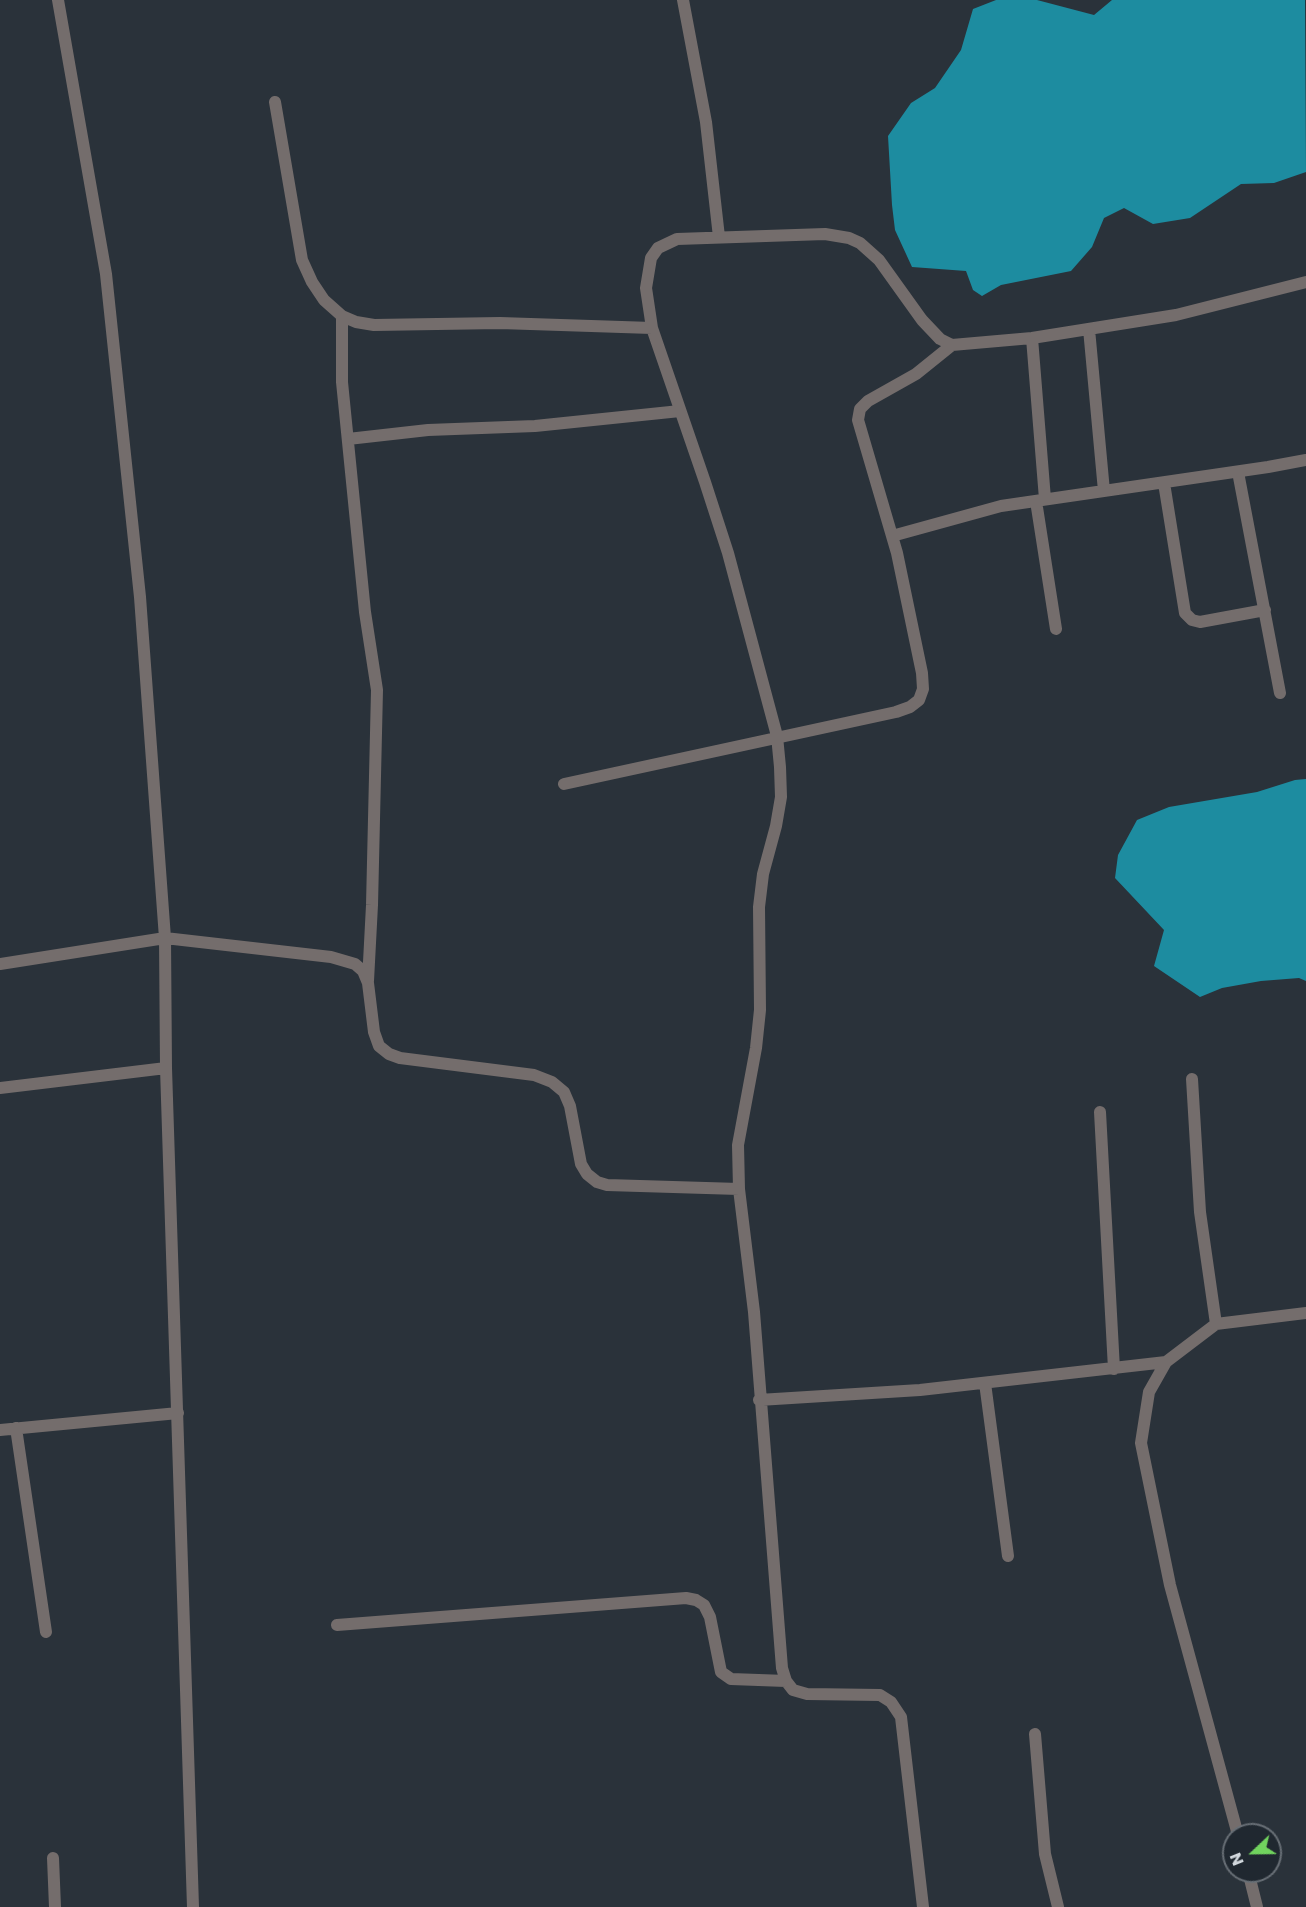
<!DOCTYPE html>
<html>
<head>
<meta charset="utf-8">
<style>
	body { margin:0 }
	#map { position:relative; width:1306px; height:1907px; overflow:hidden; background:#2a323a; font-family:Poppins,sans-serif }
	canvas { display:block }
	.north { position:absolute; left:1222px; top:1823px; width:60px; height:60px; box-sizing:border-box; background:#202830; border:2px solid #676e75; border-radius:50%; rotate:248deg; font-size:16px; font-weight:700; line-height:24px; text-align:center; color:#d2d8dd }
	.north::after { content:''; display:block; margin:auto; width:21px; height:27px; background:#71d35e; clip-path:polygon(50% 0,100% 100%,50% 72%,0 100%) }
</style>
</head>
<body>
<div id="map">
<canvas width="1306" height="1907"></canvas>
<div class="north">N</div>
</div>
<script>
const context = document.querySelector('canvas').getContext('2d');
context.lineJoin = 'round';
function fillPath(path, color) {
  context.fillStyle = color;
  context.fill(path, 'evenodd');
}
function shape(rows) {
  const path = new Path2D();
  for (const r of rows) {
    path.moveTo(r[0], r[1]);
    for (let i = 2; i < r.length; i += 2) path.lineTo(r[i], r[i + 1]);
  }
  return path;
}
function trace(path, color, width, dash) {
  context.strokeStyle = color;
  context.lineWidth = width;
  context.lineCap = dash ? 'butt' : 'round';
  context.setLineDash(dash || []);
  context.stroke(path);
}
const water = shape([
	[996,0,1037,0,1094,15,1112,0,1305,0,1306,172,1274,183,1241,184,1190,218,1153,224,1124,208,1104,218,1092,247,1071,271,1001,285,982,296,973,290,966,271,912,267,895,230,892,205,888,136,911,103,935,88,961,50,973,9],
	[1306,779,1306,981,1299,978,1261,981,1222,988,1200,997,1154,966,1164,930,1115,878,1118,855,1137,820,1169,807,1257,792,1295,780]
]);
const minor = shape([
	[58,0,106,274,140,597,165,938,166,1068,193,1907],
	[683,0,706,122,719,237],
	[275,102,302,260,312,282,324,300,342,316,356,322,374,325,500,323,652,328],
	[342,316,342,382,365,612,377,690,372,905,368,981],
	[1089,329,1104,491],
	[1032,338,1045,499],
	[348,439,428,430,535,426,680,411],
	[1238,472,1280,693],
	[1164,483,1185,613,1192,620,1200,622,1265,610],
	[1036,501,1056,629],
	[892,536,1001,506,1268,467,1306,460],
	[564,784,896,712,910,707,919,700,923,689,922,673,897,553,858,420,860,409,868,401,916,374,952,345],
	[0,964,165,938,331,957,355,964,363,971,368,983,374,1032,379,1046,389,1054,400,1058,534,1075,552,1082,564,1092,570,1106,581,1164,587,1174,597,1182,607,1185,739,1189],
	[1192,1079,1200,1212,1216,1324],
	[0,1088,166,1068],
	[1100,1112,1114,1369],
	[985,1383,1008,1556],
	[759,1400,920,1390,1166,1362],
	[16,1428,46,1632],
	[0,1430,178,1413],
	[337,1625,686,1598,696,1600,704,1605,710,1617,721,1672,731,1679,786,1681],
	[1035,1734,1045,1854,1058,1907],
	[1238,1835,1170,1585,1141,1443,1149,1392,1166,1362,1216,1324,1306,1313],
	[53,1858,55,1907],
	[1248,1871,1257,1907],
	[923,1907,901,1717,891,1702,880,1695,807,1694,793,1690,786,1681,782,1668,754,1312,739,1189,738,1145,756,1048,760,1010,759,907,763,874,776,826,781,797,780,767,777,736,728,553,705,482,652,328,646,288,651,258,658,248,677,239,825,234,849,238,860,243,879,260,922,320,940,339,952,345,1032,338,1176,315,1306,282]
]);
fillPath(water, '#1d8ca0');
trace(minor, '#746d6c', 12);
</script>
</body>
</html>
